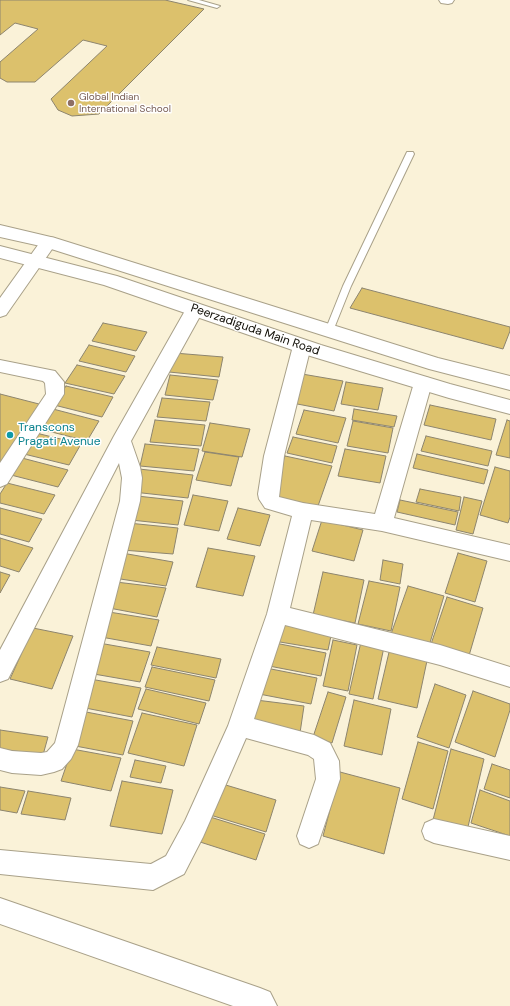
<!DOCTYPE html>
<html>
<head>
<meta charset="utf-8">
<style>
	body { margin:0 }
	canvas { display:block; background:#faf2d8 }
</style>
</head>
<body>
<canvas width="510" height="1006"></canvas>
<script>
const context = document.querySelector('canvas').getContext('2d');
context.lineJoin = 'round';
function fillPath(path, color) {
  context.fillStyle = color;
  context.fill(path, 'evenodd');
}
function shape(rows) {
  const path = new Path2D();
  for (const r of rows) {
    path.moveTo(r[0], r[1]);
    for (let i = 2; i < r.length; i += 2) path.lineTo(r[i], r[i + 1]);
  }
  return path;
}
function trace(path, color, width, dash) {
  context.strokeStyle = color;
  context.lineWidth = width;
  context.lineCap = dash ? 'butt' : 'round';
  context.setLineDash(dash || []);
  context.stroke(path);
}
function write(font, color, halo, rows, align = 'center') {
  context.font = font + ' "DM Sans",sans-serif';
  context.lineWidth = 3;
  context.setLineDash([]);
  context.textBaseline = 'middle';
  context.strokeStyle = halo;
  context.fillStyle = color;
  for (const [text, x, y, turn = 0] of rows) {
    context.save();
    context.translate(x, y);
    context.rotate((+turn || 0) * Math.PI / 180);
    context.textAlign = isNaN(turn) ? turn : align;
    if (halo) context.strokeText(text, 0, 0);
    context.fillText(text, 0, 0);
    context.restore();
  }
}
const building = shape([
	[0,0,165,0,204,9,99,114,72,116,58,110,51,99,107,46,83,40,35,82,7,82,0,78,0,62,38,29,15,23,0,35,0,0],
	[362,288,510,327,510,331,503,349,350,308,362,288],
	[103,323,147,332,136,351,92,341,103,323],
	[89,345,135,356,126,372,79,361,89,345],
	[174,353,223,357,219,377,169,372,174,353],
	[77,365,125,376,114,394,65,383,77,365],
	[302,374,343,381,334,411,292,403,302,374],
	[170,375,218,380,213,400,165,395,170,375],
	[346,382,383,388,378,410,341,404,346,382],
	[66,386,113,397,102,417,54,405,66,386],
	[0,394,39,404,0,467,0,394],
	[162,398,210,402,206,421,157,417,162,398],
	[430,405,496,419,491,440,424,425,430,405],
	[53,409,99,421,87,441,40,429,53,409],
	[354,409,397,416,394,427,352,420,354,409],
	[304,410,346,418,338,443,296,434,304,410],
	[155,420,205,425,201,446,150,442,155,420],
	[507,420,510,421,510,458,496,455,507,420],
	[353,421,393,428,388,453,347,446,353,421],
	[210,423,250,429,242,457,202,451,210,423],
	[36,433,81,444,69,465,24,454,36,433],
	[426,436,492,451,488,466,421,451,426,436],
	[293,437,337,446,332,463,287,453,293,437],
	[145,444,199,449,194,471,140,466,145,444],
	[345,449,386,456,380,483,338,476,345,449],
	[205,452,239,457,231,486,196,480,205,452],
	[417,454,488,470,484,484,413,468,417,454],
	[285,456,332,466,318,506,270,496,285,456],
	[22,458,68,470,58,487,11,475,22,458],
	[495,467,510,471,510,517,508,523,480,515,495,467],
	[139,469,193,475,188,498,133,492,139,469],
	[7,483,55,495,44,514,0,503,0,494,7,483],
	[420,489,461,497,459,511,416,502,420,489],
	[193,495,228,501,219,531,184,525,193,495],
	[137,496,183,501,178,525,131,520,137,496],
	[464,497,482,501,473,534,456,530,464,497],
	[400,500,458,512,455,525,397,512,400,500],
	[0,508,42,519,29,542,0,534,0,508],
	[238,508,270,515,260,546,227,539,238,508],
	[322,520,363,530,354,561,312,551,322,520],
	[128,523,178,528,173,554,122,550,128,523],
	[0,538,33,548,19,572,0,566,0,538],
	[208,548,255,556,243,596,196,587,208,548],
	[122,553,173,562,166,586,114,578,122,553],
	[458,553,487,561,475,602,445,593,458,553],
	[383,560,403,564,400,584,380,580,383,560],
	[0,572,10,575,0,593,0,572],
	[323,572,364,580,355,623,313,615,323,572],
	[369,581,400,587,391,631,358,624,369,581],
	[116,582,166,588,157,617,109,608,116,582],
	[408,586,444,596,429,646,391,634,408,586],
	[447,597,483,608,468,659,430,647,447,597],
	[109,612,159,620,151,646,101,637,109,612],
	[279,622,332,631,328,650,274,641,279,622],
	[33,628,73,636,52,689,10,679,33,628],
	[333,640,357,645,348,691,323,686,333,640],
	[361,642,384,647,373,699,349,694,361,642],
	[99,643,150,652,140,682,88,673,99,643],
	[275,643,326,653,321,676,269,666,275,643],
	[157,647,221,659,216,678,151,665,157,647],
	[390,648,428,656,417,708,378,699,390,648],
	[152,667,215,680,209,701,145,687,152,667],
	[266,668,317,678,311,704,259,694,266,668],
	[90,679,141,688,132,717,80,707,90,679],
	[435,684,466,695,449,748,417,737,435,684],
	[146,689,206,703,199,724,138,709,146,689],
	[473,691,510,704,510,710,495,757,455,742,473,691],
	[328,692,346,697,332,743,313,737,328,692],
	[256,700,304,706,300,733,252,726,256,700],
	[354,700,391,709,382,755,344,746,354,700],
	[81,711,133,721,123,755,70,745,81,711],
	[142,713,197,725,184,766,128,753,142,713],
	[0,730,48,737,43,755,0,749,0,730],
	[418,742,448,751,433,809,402,799,418,742],
	[72,749,121,758,111,791,61,781,72,749],
	[451,749,484,759,467,831,433,820,451,749],
	[135,760,166,766,161,783,130,777,135,760],
	[492,764,510,770,510,798,484,789,492,764],
	[340,772,400,788,384,854,323,836,340,772],
	[122,781,173,790,162,834,110,826,122,781],
	[219,783,276,800,266,832,207,814,219,783],
	[0,787,25,791,17,813,0,810,0,787],
	[480,790,510,801,510,836,471,823,480,790],
	[28,791,71,798,65,820,21,814,28,791],
	[207,816,265,834,256,860,197,841,207,816]
]);
const lane = shape([
	[188,0,199,0,220,6,217,8,188,0],
	[407,152,413,152,414,154,351,286,333,331,332,333,326,333,325,331,343,286,407,152]
]);
const street = shape([
	[439,0,454,0,452,3,448,4,441,3,439,0],
	[49,237,55,238,57,242,6,315,0,317,0,298,43,238,49,237],
	[195,303,201,305,204,309,131,441,140,467,142,478,140,501,78,745,71,759,62,769,54,772,41,775,12,773,0,770,0,748,12,751,41,753,47,752,55,743,120,501,122,478,119,463,8,679,0,682,0,650,114,436,186,309,189,305,195,303],
	[302,340,308,342,311,346,284,456,279,497,303,503,375,514,414,383,417,378,423,377,429,378,432,383,394,518,510,545,510,561,382,531,311,520,290,608,440,645,510,667,510,687,440,665,285,625,254,719,314,735,330,743,339,761,340,779,318,844,309,848,300,844,297,836,316,779,314,759,308,755,246,738,203,837,184,874,153,890,0,874,0,850,151,864,166,856,185,821,228,726,267,614,292,516,265,508,259,499,258,494,264,456,293,346,296,342,302,340],
	[0,360,55,371,64,382,64,394,7,484,0,487,0,463,46,394,45,383,43,381,0,372,0,360],
	[434,819,510,836,510,860,434,843,425,839,422,831,425,823,434,819],
	[0,898,260,988,270,992,277,1006,233,1006,0,924,0,898]
]);
const secondary = shape([
	[0,225,55,238,438,358,510,376,510,390,429,369,45,247,0,237,0,225],
	[0,246,117,276,321,345,450,384,510,400,510,414,449,398,307,355,104,285,0,258,0,246]
]);
const markers = [
	[71,103,4,"#8d6e63"],
	[10,435,4,"#0f9aa8"]
];
const farEducationnames = [
	["Global Indian",79,97],
	["International School",79,109]
];
const streetNames = [
	["Peerzadiguda Main Road",255,330,19]
];
const cultureNames = [
	["Transcons",18,428],
	["Pragati Avenue",18,442]
];
fillPath(building, '#dcc16c');
trace(building, '#8d856e', 1);
trace(lane, '#a9a189', 2);
trace(street, '#a9a189', 2);
trace(secondary, '#a9a189', 2);
fillPath(lane, '#fff');
fillPath(street, '#fff');
fillPath(secondary, '#fff');
for (const [x, y, r, color] of markers) {
  const dot = new Path2D();
  dot.arc(x, y, r, 0, 2 * Math.PI);
  context.fillStyle = color;
  context.fill(dot);
  trace(dot, '#fff', 1.5);
}
write('10px', '#785e54', '#fff', farEducationnames, 'left');
write('12px', '#0f0d05', '#fff', streetNames);
write('12px', '#0d838f', '#fff', cultureNames, 'left');
</script>
</body>
</html>
